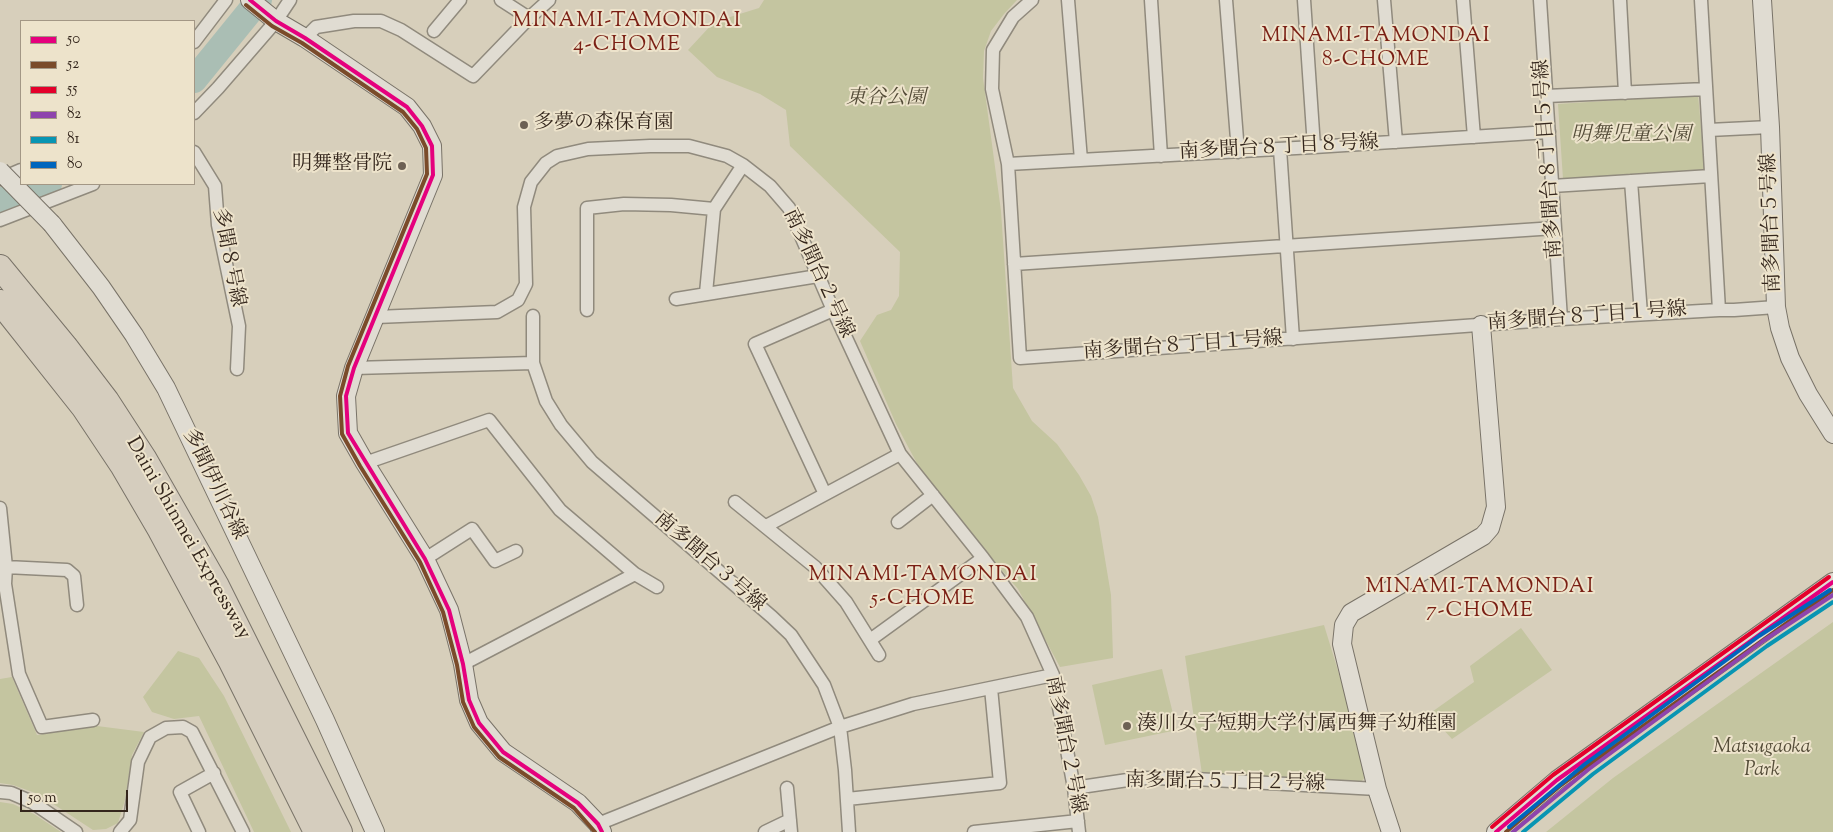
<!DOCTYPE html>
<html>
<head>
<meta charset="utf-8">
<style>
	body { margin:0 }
	#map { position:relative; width:1833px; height:832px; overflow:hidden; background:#d7cfbb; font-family:"Sorts Mill Goudy",serif }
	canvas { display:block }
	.legend { position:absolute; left:20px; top:20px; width:175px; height:165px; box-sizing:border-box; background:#ede3cb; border:1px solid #a39785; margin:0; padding:6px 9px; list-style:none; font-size:15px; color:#34261c }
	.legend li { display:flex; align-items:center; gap:10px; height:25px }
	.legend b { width:25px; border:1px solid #a39785 }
	.scale { position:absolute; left:20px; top:790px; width:108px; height:22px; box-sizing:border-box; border:2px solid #34261c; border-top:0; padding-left:6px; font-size:15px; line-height:18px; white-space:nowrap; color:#34261c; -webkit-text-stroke:4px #ede3cb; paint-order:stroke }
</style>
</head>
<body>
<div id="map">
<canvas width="1833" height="832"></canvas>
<ul class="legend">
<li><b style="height:6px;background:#e5007d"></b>50</li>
<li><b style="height:6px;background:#7a4b2a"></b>52</li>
<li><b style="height:6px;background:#e4002b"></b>55</li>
<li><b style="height:6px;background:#8e44ad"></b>82</li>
<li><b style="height:6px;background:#0895b3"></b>81</li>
<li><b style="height:6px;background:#0065bd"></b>80</li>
</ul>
<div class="scale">50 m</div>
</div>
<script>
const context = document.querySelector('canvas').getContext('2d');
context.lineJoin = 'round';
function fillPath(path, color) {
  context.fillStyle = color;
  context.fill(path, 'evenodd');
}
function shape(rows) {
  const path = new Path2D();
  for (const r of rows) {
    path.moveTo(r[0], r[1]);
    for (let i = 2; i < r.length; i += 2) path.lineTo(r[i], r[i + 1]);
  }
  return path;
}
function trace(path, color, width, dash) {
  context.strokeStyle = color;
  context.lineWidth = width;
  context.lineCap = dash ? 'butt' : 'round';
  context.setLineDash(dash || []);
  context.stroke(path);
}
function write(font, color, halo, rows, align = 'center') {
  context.font = font + ' "Sorts Mill Goudy","Noto Serif JP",serif';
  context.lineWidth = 4;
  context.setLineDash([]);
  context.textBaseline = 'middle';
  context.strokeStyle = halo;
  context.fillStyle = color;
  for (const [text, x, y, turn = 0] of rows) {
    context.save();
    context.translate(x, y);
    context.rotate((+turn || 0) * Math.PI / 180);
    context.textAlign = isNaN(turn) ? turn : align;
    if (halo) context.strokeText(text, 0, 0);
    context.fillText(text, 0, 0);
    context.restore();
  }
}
const green = shape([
	[764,0,1017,0,1004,14,991,31,984,51,983,78,1001,211,1013,388,1032,421,1057,444,1079,475,1091,496,1098,517,1111,595,1113,658,1060,667,1018,589,929,486,896,424,860,341,877,315,891,310,899,296,900,252,790,146,786,110,760,94,717,77,688,50,714,22,759,8],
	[1698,95,1705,170,1563,179,1558,104],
	[1833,622,1833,832,1546,832,1613,778],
	[1324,625,1369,772,1361,782,1202,774,1185,656],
	[1521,628,1552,670,1452,739,1429,714,1474,682,1470,666],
	[178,651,199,658,224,696,291,832,254,832,199,716,174,719,152,712,143,697],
	[1162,669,1177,730,1105,745,1092,685],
	[12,677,37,735,97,726,144,732,132,755,125,800,118,823,106,829,93,830,38,794,13,785,0,783,0,679],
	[0,802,13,804,34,814,61,832,0,832]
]);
const river = shape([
	[194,80,259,0],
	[0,201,49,184]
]);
const street = shape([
	[501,0,529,18],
	[1032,0,1013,17,993,50,992,89,1008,164,1020,358,1561,319,1719,310,1734,310,1776,307],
	[1068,0,1081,160],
	[1151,0,1161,156],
	[1226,0,1238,152],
	[1304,0,1314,147],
	[1384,0,1396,142],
	[1463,0,1474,137],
	[1540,0,1561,319],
	[1620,0,1625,93],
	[1701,0,1719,310],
	[434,31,460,0],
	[305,38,316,27,354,21,381,21,401,30,473,76,529,18,549,0],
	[194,42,226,0],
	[1546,96,1706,89],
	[194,113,218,88,276,21,290,0],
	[1709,130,1770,127],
	[1280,149,1293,339],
	[194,152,215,186,218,225,239,326,237,369],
	[1008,164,1314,147,1549,132],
	[0,179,21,170],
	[1631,181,1641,314],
	[1552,186,1711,176],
	[0,220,93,184],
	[1014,264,1555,228],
	[706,293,714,209,743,165],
	[676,299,818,276],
	[587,310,587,208,624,204,671,205,714,209],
	[533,316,533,363,546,401,561,425,592,462,772,617,791,635,824,685,840,727,845,770,849,832],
	[376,317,497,312,518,300,526,284,524,207,531,182,546,163,557,156,588,149,650,146,689,146,727,156,743,165,770,186,789,208,833,310,900,454,983,558,1027,617,1053,675,1074,788,1079,832],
	[354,368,533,363],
	[365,463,489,420,560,510,635,574,657,587],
	[825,494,755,344,833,310],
	[735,502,815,567,846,602,879,655],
	[0,508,6,567,5,584,19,674,42,727,93,720],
	[898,522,933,495],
	[766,526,900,454],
	[425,559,472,529,495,561,516,551],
	[6,567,67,570,74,576,77,605],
	[870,640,983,558],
	[463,664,635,574],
	[787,788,791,832],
	[1074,788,1141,778,1195,779,1377,789],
	[0,792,11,793,32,802,76,832],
	[847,799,1000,783,991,688],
	[598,824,840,727,913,704,1053,675],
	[120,832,130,820,138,762,150,737,166,728,183,727,192,732,243,832],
	[199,832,180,792,214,773],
	[765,832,790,820],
	[974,832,1078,821]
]);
const secondary = shape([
	[250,0,276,21,305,38,407,107,422,126,432,146,433,175,354,368,346,396,348,433,365,463,425,559,449,610,463,664,469,700,479,723,503,752,578,803,598,824,602,832],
	[1762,0,1770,127,1776,307,1780,328,1790,358,1808,394,1833,434],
	[52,224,101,287,134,335,166,388,325,720,375,832],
	[1391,832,1377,789,1342,644,1344,625,1351,613,1483,536,1490,528,1496,507,1481,325],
	[1496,832,1557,780,1833,582]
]);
const highway = shape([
	[0,267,65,346,107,401,144,458,217,586,340,832],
	[0,302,84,408,122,465,160,530,230,660,316,832]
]);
const secondaryBridge = shape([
	[0,171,52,224]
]);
const bus1 = shape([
	[250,0,276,21,305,38,407,107,422,126,432,146,433,175,354,368,346,396,348,433,425,559,449,610,463,664,469,700,479,723,503,752,578,803,598,824,602,832],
	[1496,832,1557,780,1833,582]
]);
const bus2 = shape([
	[246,5,272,26,302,43,403,112,417,129,426,148,427,174,348,366,340,396,342,434,360,466,420,562,443,612,457,665,463,702,474,727,499,757,574,808,595,832],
	[1506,832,1561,785,1833,590]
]);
const bus3 = shape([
	[1492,827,1553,775,1829,577]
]);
const bus4 = shape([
	[1513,832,1589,769,1763,641,1833,595]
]);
const bus5 = shape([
	[1523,832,1593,774,1767,646,1833,602]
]);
const bus6 = shape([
	[1509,827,1585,764,1759,636,1830,590]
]);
const markers = [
	[524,125,5,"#6d6154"],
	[402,166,5,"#6d6154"],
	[1127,726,5,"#6d6154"]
];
const parkNames = [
	["東谷公園",886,100],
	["明舞児童公園",1631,137],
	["Matsugaoka",1762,749],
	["Park",1762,772]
];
const poiNames = [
	["多夢の森保育園",534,125],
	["明舞整骨院",392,166,"right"],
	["湊川女子短期大学付属西舞子幼稚園",1137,726]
];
const streetNames = [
	["南多聞台８丁目８号線",1279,149,-3],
	["南多聞台８丁目５号線",1550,159,-94],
	["南多聞台５号線",1773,223,-92],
	["多聞８号線",227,258,79],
	["南多聞台２号線",817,274,65],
	["南多聞台８丁目１号線",1587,318,-4],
	["南多聞台８丁目１号線",1183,347,-4],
	["多聞伊川谷線",213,485,64],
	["Daini Shinmei Expressway",187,539,60],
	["南多聞台３号線",709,563,41],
	["南多聞台２号線",1064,745,79],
	["南多聞台５丁目２号線",1225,784,1]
];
const neighbourhoodNames = [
	["MINAMI-TAMONDAI",627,22],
	["4-CHOME",627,46],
	["MINAMI-TAMONDAI",1376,37],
	["8-CHOME",1376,61],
	["MINAMI-TAMONDAI",923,576],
	["5-CHOME",923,600],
	["MINAMI-TAMONDAI",1480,588],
	["7-CHOME",1480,612]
];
fillPath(green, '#c4c5a0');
trace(river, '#aabeb4', 26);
trace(street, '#908a7d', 15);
trace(secondary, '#797368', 20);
trace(highway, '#797368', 26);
trace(street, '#e0dcd2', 12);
trace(secondary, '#e0dcd2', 18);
trace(highway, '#d5cdbe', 24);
trace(secondaryBridge, '#797368', 20, []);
trace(secondaryBridge, '#e0dcd2', 18);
trace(bus1, '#e5007d', 4);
trace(bus2, '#7a4b2a', 4);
trace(bus3, '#e4002b', 4);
trace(bus4, '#8e44ad', 4);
trace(bus5, '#0895b3', 4);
trace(bus6, '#0065bd', 4);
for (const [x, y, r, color] of markers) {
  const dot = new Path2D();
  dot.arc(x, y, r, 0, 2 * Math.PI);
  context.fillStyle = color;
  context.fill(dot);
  trace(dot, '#ede3cb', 2);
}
write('italic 20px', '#544c38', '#ede3cb', parkNames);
write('20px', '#34261c', '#ede3cb', poiNames, 'left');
write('20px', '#34261c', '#ede3cb', streetNames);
context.letterSpacing = '1px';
write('21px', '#7a1f14', '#ede3cb', neighbourhoodNames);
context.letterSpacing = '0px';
</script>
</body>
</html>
